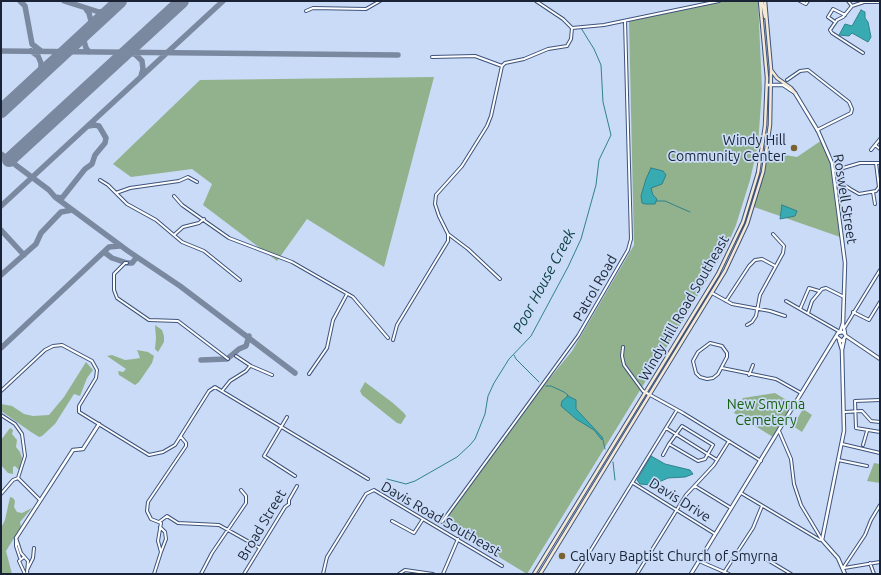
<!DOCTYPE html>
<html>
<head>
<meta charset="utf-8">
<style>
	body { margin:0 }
	#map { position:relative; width:881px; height:575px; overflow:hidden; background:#cadbf7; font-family:Ubuntu,sans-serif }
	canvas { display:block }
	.frame { position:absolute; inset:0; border:2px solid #192335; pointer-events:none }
</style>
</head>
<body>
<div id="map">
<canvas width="881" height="575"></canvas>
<div class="frame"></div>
</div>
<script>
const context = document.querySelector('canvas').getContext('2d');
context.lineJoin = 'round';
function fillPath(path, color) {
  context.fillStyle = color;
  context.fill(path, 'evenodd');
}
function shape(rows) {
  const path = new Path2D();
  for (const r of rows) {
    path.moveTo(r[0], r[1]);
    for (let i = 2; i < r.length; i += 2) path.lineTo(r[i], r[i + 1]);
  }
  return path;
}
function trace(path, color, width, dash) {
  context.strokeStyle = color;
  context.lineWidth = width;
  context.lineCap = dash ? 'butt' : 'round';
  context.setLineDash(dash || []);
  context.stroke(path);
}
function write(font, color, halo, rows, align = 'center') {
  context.font = font + ' Ubuntu,sans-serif';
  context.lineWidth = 3.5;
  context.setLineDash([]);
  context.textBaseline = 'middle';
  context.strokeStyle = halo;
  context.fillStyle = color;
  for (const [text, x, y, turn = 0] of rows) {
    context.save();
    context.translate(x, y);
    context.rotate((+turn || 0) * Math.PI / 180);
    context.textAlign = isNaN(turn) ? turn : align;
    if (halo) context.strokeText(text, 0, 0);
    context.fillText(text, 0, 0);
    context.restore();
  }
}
const green = shape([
	[726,1,758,1,762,89,758,145,750,180,736,225,727,246,682,322,527,574,443,523,545,384,572,351,634,245,629,21],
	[434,77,384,267,307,219,277,261,203,205,212,184,192,169,131,177,113,164,200,80],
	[822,140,833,162,841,207,843,238,754,207,768,152,797,157],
	[155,325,162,330,164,336,164,342,158,352,155,349,156,338],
	[137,350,148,352,154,356,152,363,139,382,135,385,119,375,118,371,123,372,126,369,107,356,112,355,125,360,134,359,140,358],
	[86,362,93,370,87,378,80,396,74,394,55,424,42,436,39,437,31,432,1,411,1,404,12,406,24,414,33,416,49,415,64,397],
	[365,382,393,403,404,413,406,416,401,424,397,423,362,395,360,391],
	[775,393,793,404,773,437,734,413,743,398],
	[803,409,812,415,802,432,793,426],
	[10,428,13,430,12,434,17,440,16,447,20,452,22,458,19,470,15,466,13,467,13,474,8,473,1,465,1,440],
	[874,463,880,464,880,483,867,481],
	[10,497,13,498,15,501,14,507,17,512,22,513,32,508,20,522,21,527,6,551,12,574,1,574,1,528,5,520]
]);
const water = shape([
	[861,10,865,12,865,18,868,22,871,37,868,42,852,33,849,36,839,35,845,24,852,26,861,10],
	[651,168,663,171,666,175,662,184,651,188,653,195,657,199,655,204,645,204,642,203,641,196,646,179,651,168],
	[782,205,797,211,795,216,780,219,782,205],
	[568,396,576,400,576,409,603,438,602,440,594,430,576,419,561,406,562,401,568,396],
	[651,456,665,464,690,470,693,474,685,477,668,478,652,485,640,484,637,480,651,456]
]);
const stream = shape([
	[656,201,665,201,690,212],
	[514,355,516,359,539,382],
	[546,386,551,386,564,392,568,395,567,397],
	[603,440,605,449],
	[613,462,615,480],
	[387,479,406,484,415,481,457,457,470,445,475,439,485,414,488,396,494,383,509,359,531,336,568,267,581,239,596,185,599,160,611,135,603,102,601,65,594,49,581,28]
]);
const taxiway = shape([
	[20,1,25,6,32,44,41,51],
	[64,1,99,12,106,11,113,8],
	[88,31,84,41,86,48,89,52],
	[85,33,91,21,89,13,86,9],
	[1,51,398,55],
	[31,51,38,56,41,63,41,71,37,78],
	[131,53,136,55,142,61,143,69,141,76],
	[1,154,49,190,55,197,62,198,85,169,92,164,95,155,105,143,106,138,99,126,94,125,89,126],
	[55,197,128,251,180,286,295,373],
	[1,206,223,1],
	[1,230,24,255],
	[104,252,112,258,127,263,132,263,137,257],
	[1,275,36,244,41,233,61,212,72,210],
	[1,348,109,247,120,246],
	[201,360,227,359,239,349,246,346,249,336]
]);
const runway = shape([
	[1,111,120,1],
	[9,160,182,1]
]);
const minor = shape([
	[536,1,563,19,572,28],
	[800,1,806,4,808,1],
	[848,1,852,6],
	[306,11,313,8,366,9,380,1],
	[835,22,828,17,833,9,845,15],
	[572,28,604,25,719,1],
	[863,53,832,33,830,30,837,20,843,17,852,6,864,2,880,2],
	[432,57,475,56,502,66],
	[787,80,800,71,808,70,849,102,852,109,851,113,817,130],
	[875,145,880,149],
	[871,150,880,139],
	[842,170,844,185,849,188],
	[833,171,860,163,880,163],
	[100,180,108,185,127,204,156,220,182,242,204,251,240,280],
	[835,185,843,183],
	[845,186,859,194,876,191,879,187,876,163],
	[873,192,875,204],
	[116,193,130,188,179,181,188,177,197,182],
	[174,196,182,205,229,238,292,262,353,297,388,338],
	[448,234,468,249,500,279],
	[174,235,183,227,199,223,204,219],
	[127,263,125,263,114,274,114,290,117,298,149,320,178,321,228,359],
	[712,293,732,304,770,311,785,316],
	[726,301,749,266,755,260,762,259,775,266],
	[786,301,840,332],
	[800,309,809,288,819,291],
	[853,312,869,320,880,302],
	[808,313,812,301,822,289,826,288,844,297],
	[747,325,752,322,756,316,760,295,783,253,784,246,773,234],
	[845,327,880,270],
	[393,340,397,325,448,241,448,234,439,216,435,204,436,195,462,166,487,126,491,116,502,66,505,63,524,59,548,49,567,46,571,39,572,28],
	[710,343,722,346,727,353,727,357,718,374,713,378,707,379,700,377,696,373,693,361,698,352,710,343],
	[623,347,622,356,624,365,643,391,683,413,761,461],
	[236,356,251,366,272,375],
	[722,368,776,379,801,393],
	[309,374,327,348,333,320,347,294],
	[749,375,753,365],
	[1,391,45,350,53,346,62,345,92,361,97,370,96,378,79,406,79,412,149,455,163,452,175,445,209,391,215,387,368,479],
	[222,391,230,381,246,371,250,366],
	[880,400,855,401,856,428,880,432],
	[845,412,862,411,871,421,880,422],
	[1,415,15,424,22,434,25,456,18,478,13,480,1,494],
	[287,417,264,456,295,476],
	[666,428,717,460],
	[779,431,791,459,794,484,801,505,822,540],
	[842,444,880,453],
	[863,445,867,431],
	[663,455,669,444,682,426,713,445,705,459,698,461,669,444],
	[838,460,867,466],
	[18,478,40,500],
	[633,483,715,534],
	[695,486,731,508],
	[741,493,820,540],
	[392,521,414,533,423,519],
	[159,522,167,516,178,523,219,525,260,548],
	[442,522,578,336,628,250,631,239,625,21],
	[160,527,165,532,166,539,161,552],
	[16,538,21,553,28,561,27,574],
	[16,540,16,546,20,558],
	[24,557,19,561,25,574],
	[766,559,791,574],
	[699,561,729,574],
	[870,563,874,574],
	[843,568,865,535,871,520,880,505],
	[844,568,880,562],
	[27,570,33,558,34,548],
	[154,574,161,552,158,541,161,523,151,519,147,511,148,502,186,446,186,443,181,437],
	[201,574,212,553,246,503,246,496,241,490],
	[244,574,285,507,289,504,289,500,297,486],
	[323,574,327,557,366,494,374,490,502,566],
	[399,574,405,570,433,574],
	[443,574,458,539],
	[576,574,677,410],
	[637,574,686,495,714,465,729,441],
	[723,574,753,528,762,506]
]);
const tertiary = shape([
	[767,85,783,85,795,93,818,131,832,163,845,263,843,323,840,332],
	[843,324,845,333],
	[846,336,880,359],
	[839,340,842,350],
	[844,340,842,350,844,431,822,540,838,558,845,574],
	[16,538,73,450,83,449,99,424],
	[691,574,838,333,843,332,846,336,842,341,837,337]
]);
const secondary = shape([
	[762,1,765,17],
	[771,70,777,78,791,88,795,93],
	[534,574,718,274,743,222,758,173,765,126,767,78,760,1],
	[540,574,725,271,747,224,763,172,770,125,771,69,765,1]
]);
const markers = [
	[794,148,4,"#7b6233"],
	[562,556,4,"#7b6233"]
];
const poiNames = [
	["Windy Hill",786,140],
	["Community Center",786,156],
	["Calvary Baptist Church of Smyrna",570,556,"left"]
];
const streetNames = [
	["Roswell Street",845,199,81],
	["Patrol Road",595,288,-60],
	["Windy Hill Road Southeast",684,308,-60],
	["Davis Drive",680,500,32],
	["Davis Road Southeast",441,519,30],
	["Broad Street",262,525,-59]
];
const parkNames = [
	["New Smyrna",766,404],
	["Cemetery",766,420]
];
const waterNames = [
	["Poor House Creek",544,281,-62]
];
fillPath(green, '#92b28d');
fillPath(water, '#38abb2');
trace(water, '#2f828c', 1);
trace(stream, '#2f828c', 1);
trace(taxiway, '#7b89a0', 5.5);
trace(runway, '#7b89a0', 14);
trace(minor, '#3d537c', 4);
trace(tertiary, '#3d537c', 4.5);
trace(secondary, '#3d537c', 4.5);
trace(minor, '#fff', 2);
trace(tertiary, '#fff', 2.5);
trace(secondary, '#f5e9d4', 2.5);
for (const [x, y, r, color] of markers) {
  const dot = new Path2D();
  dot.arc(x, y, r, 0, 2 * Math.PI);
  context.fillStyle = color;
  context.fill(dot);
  trace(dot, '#cadbf7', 1.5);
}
write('14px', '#192335', '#cadbf7', poiNames, 'right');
write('14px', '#192335', '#cadbf7', streetNames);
write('14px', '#185f0f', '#cadbf7', parkNames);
write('italic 15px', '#063c3f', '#cadbf7', waterNames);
</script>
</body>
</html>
